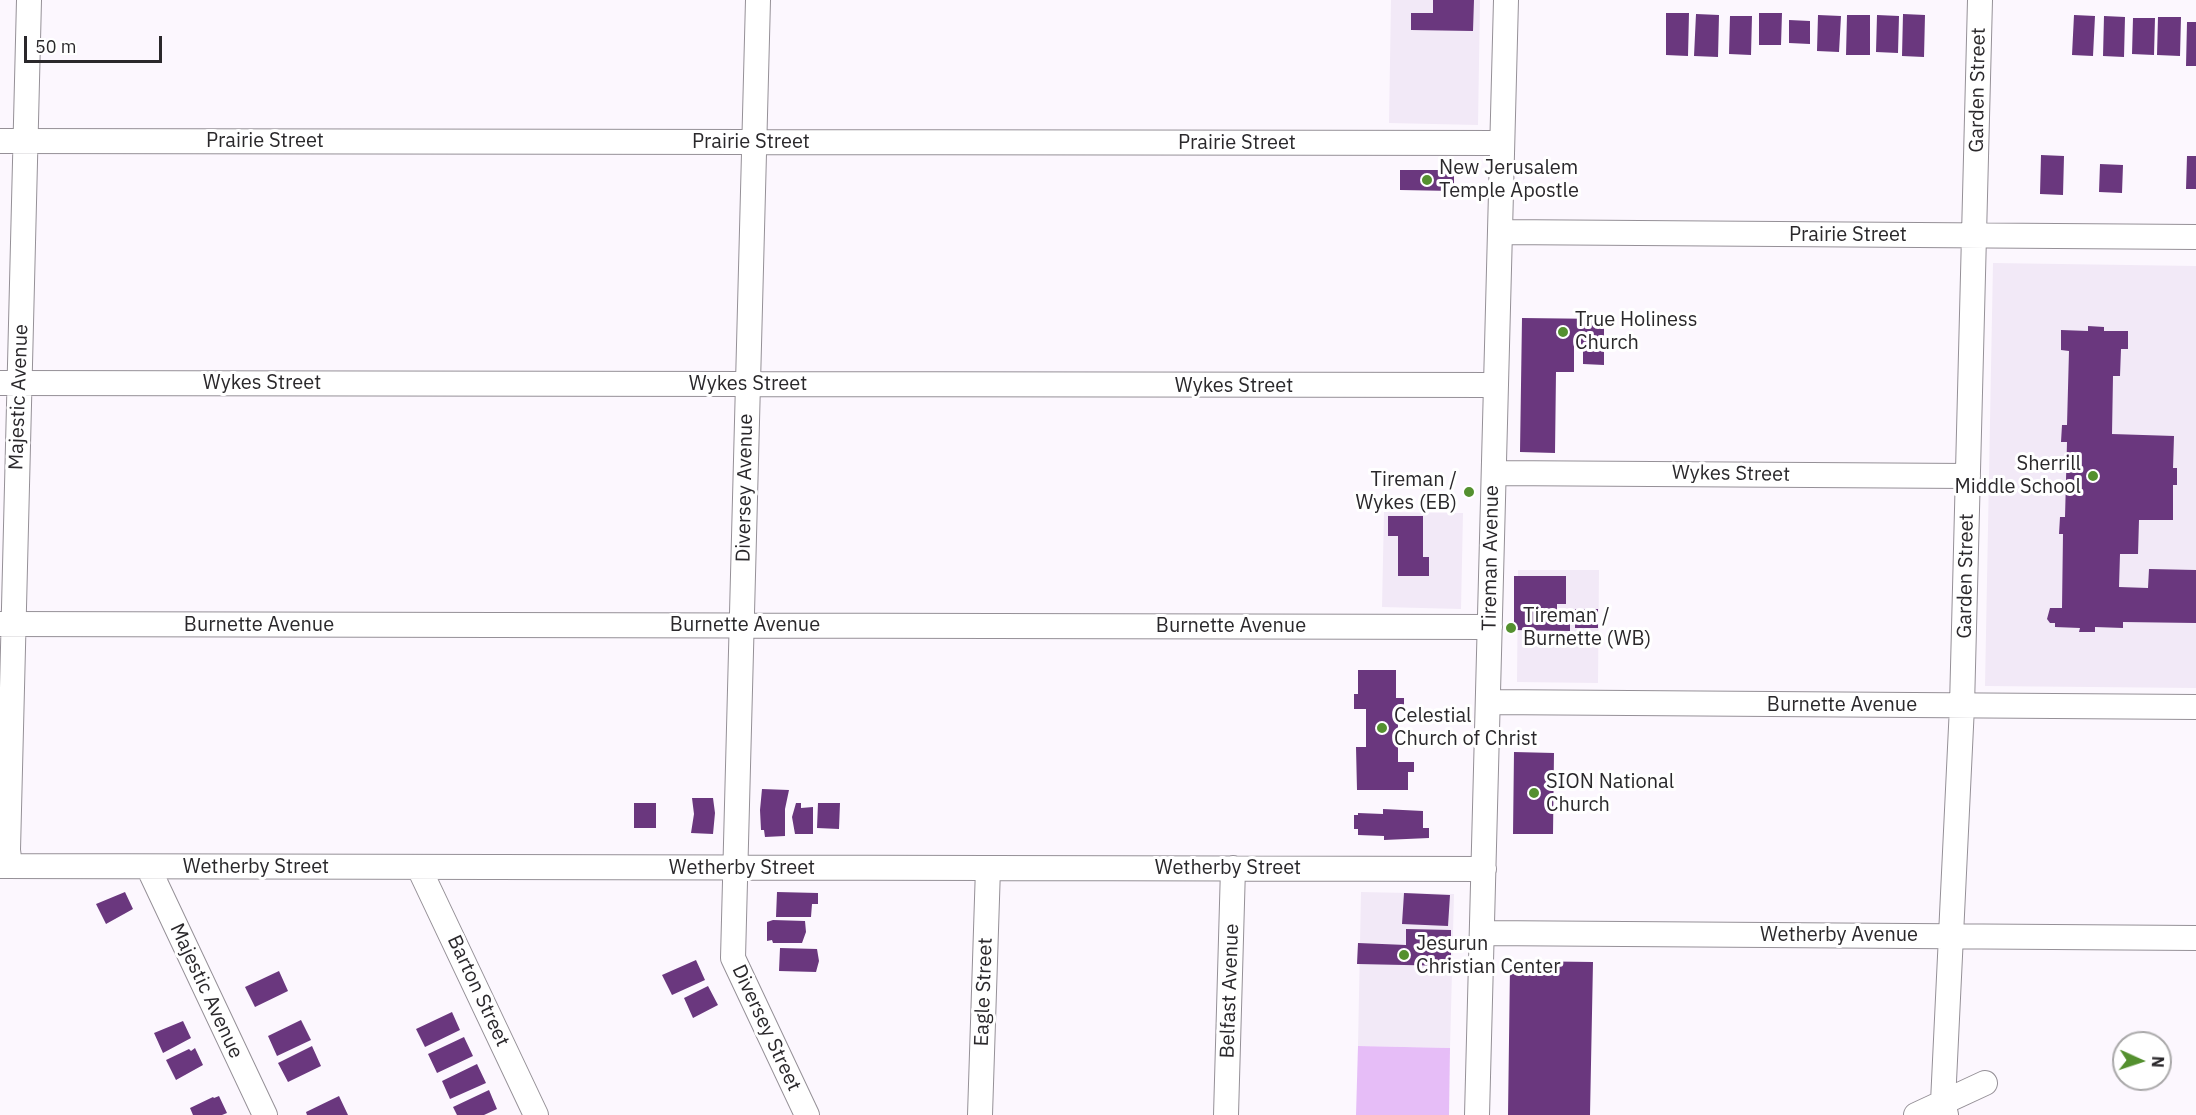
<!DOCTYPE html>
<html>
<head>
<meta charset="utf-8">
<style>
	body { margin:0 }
	#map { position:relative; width:2196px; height:1115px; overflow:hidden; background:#fcf7fe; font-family:"IBM Plex Sans",sans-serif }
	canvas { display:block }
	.north { position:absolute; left:2112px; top:1031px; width:60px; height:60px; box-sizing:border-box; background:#fff; border:2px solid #aaa9aa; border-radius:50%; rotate:93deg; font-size:16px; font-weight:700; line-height:24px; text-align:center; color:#2a282b }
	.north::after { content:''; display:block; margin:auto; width:21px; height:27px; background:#54902f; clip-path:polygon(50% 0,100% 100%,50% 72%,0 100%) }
	.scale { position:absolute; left:24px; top:36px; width:138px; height:27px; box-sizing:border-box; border:3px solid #2a282b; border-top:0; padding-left:8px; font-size:18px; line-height:21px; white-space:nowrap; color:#2a282b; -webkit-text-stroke:4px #fff; paint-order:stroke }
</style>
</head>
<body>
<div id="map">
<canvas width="2196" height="1115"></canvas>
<div class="north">N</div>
<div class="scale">50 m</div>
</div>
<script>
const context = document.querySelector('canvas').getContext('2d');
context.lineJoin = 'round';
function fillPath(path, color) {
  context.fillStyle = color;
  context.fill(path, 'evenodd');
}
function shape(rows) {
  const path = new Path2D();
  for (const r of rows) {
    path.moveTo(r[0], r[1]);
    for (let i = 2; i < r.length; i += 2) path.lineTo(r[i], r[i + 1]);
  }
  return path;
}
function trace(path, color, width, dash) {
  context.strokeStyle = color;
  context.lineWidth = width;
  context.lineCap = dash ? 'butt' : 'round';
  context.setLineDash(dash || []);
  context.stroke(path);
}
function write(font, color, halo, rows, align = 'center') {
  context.font = font + ' "IBM Plex Sans",sans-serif';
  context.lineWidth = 6;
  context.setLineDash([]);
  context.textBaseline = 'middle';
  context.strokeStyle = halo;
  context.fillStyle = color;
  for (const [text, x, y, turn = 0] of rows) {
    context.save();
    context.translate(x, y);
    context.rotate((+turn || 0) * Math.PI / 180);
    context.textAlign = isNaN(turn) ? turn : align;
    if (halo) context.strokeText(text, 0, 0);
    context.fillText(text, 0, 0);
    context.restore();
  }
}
const built = shape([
	[1391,0,1480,0,1478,125,1389,123],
	[1993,263,2196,266,2196,688,1985,686],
	[1384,512,1463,513,1461,609,1382,607],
	[1518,570,1599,570,1598,683,1517,682],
	[1361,892,1454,894,1450,1048,1358,1046]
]);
const green = shape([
	[1358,1046,1450,1048,1449,1115,1356,1115]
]);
const building = shape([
	[1433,0,1474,0,1473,31,1411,30,1411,13,1433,13],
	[1666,13,1689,13,1688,56,1666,55],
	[1759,13,1782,13,1781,45,1759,45],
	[1696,14,1719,15,1718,57,1694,56],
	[1903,14,1925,15,1924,57,1902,56],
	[1818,15,1841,16,1839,52,1817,51],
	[1847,15,1870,15,1870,55,1846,55],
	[1877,15,1899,16,1898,53,1876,52],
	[2074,15,2095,16,2093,56,2072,55],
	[1730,16,1752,16,1751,55,1729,54],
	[2104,16,2125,17,2124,57,2103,56],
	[2158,17,2181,17,2180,56,2157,55],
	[2133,18,2155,18,2154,55,2132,54],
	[1789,20,1810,21,1810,44,1789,43],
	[2187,22,2196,22,2196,66,2186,66],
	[2041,155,2064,156,2063,195,2040,194],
	[2187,156,2196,156,2196,189,2186,189],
	[2100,164,2123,165,2122,193,2099,192],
	[1400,170,1454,170,1454,191,1400,190],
	[1522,318,1604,319,1604,365,1583,364,1583,346,1574,346,1574,372,1556,372,1555,453,1520,452],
	[2088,326,2104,327,2104,331,2128,331,2128,349,2121,349,2120,376,2113,376,2112,434,2174,436,2173,468,2177,468,2177,485,2173,485,2173,520,2139,520,2138,554,2120,554,2119,587,2148,588,2149,569,2196,570,2196,623,2123,622,2123,628,2095,627,2095,632,2079,632,2080,628,2055,627,2055,623,2050,623,2047,619,2050,608,2062,608,2063,534,2059,534,2060,517,2065,517,2067,442,2061,442,2062,425,2067,425,2069,351,2061,350,2061,330,2088,331],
	[1388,516,1423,516,1423,557,1429,557,1429,576,1398,576,1398,536,1388,536],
	[1514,576,1566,576,1566,604,1557,604,1557,616,1570,617,1570,631,1514,630],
	[1575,609,1598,609,1598,628,1575,628],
	[1358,670,1396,670,1396,698,1404,698,1404,707,1398,707,1398,762,1414,762,1414,772,1408,772,1408,790,1357,790,1356,747,1366,747,1366,709,1354,709,1354,694,1358,694],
	[1514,752,1554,753,1553,834,1513,834],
	[762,789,789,790,785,809,785,836,765,837,764,830,761,830,760,810],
	[692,798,713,798,715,813,713,834,691,833,694,814],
	[634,803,656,803,656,828,634,828],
	[796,803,801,803,801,808,813,807,813,834,795,834,792,817],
	[818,803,840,803,839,829,817,828],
	[1383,809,1423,811,1423,828,1429,828,1429,838,1384,840,1384,836,1358,835,1358,829,1354,829,1354,815,1358,815,1358,813,1383,814],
	[125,892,133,909,106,924,96,904],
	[777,892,818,893,818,904,812,904,811,917,776,917],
	[1404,893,1450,895,1448,926,1402,924],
	[773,920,805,921,806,932,802,943,773,943,772,940,767,941,767,922],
	[1406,929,1451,930,1451,966,1357,964,1358,943,1406,945],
	[780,948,817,949,819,961,816,972,779,971],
	[696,960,705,980,672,995,662,975],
	[1517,961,1593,962,1590,1115,1508,1115,1510,966],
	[279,971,288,991,255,1007,245,987],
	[708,986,718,1005,693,1018,684,998],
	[452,1012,460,1030,425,1047,416,1029],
	[301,1020,311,1040,277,1056,268,1036],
	[183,1021,191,1038,163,1053,154,1033],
	[464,1037,473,1056,437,1073,428,1054],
	[312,1046,321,1066,288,1082,278,1063],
	[195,1048,203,1065,176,1080,166,1060,189,1049,191,1051],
	[477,1064,486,1083,450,1099,442,1081],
	[489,1090,497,1109,484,1115,457,1115,453,1107],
	[219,1096,227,1113,222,1115,193,1115,190,1108,213,1097,214,1098],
	[339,1096,348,1115,307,1115,306,1112]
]);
const minor = shape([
	[758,0,733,958,807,1115],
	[0,141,1502,143],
	[1500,232,2196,237],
	[0,383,1496,385],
	[1494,473,1968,476],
	[0,624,1490,627],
	[1488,702,2196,707],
	[0,866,1484,869],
	[10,866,8,850,29,0],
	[148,867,265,1115],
	[419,868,536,1115],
	[1482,933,2196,938],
	[980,1115,988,868],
	[1226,1115,1233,868],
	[1477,1115,1506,0],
	[1916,1115,1985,1083],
	[1946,1115,1943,1102,1962,706,1980,0]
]);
const markers = [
	[1427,180,6,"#54902f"],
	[1563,332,6,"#54902f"],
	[2093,476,6,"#54902f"],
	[1469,492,6,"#54902f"],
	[1511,628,6,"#54902f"],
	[1382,728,6,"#54902f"],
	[1534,793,6,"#54902f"],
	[1404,955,6,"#54902f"]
];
const streetNames = [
	["Garden Street",1978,90,-89],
	["Prairie Street",265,141],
	["Prairie Street",751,142],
	["Prairie Street",1237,143],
	["Prairie Street",1848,235],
	["Wykes Street",262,383],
	["Wykes Street",748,384],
	["Wykes Street",1234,386],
	["Majestic Avenue",19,397,-88],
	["Wykes Street",1731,474,1],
	["Diversey Avenue",745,488,-89],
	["Tireman Avenue",1491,558,-89],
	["Garden Street",1966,576,-89],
	["Burnette Avenue",259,625],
	["Burnette Avenue",745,625],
	["Burnette Avenue",1231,626],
	["Burnette Avenue",1842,705],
	["Wetherby Street",256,867],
	["Wetherby Street",742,868],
	["Wetherby Street",1228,868],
	["Wetherby Avenue",1839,935],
	["Majestic Avenue",206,991,65],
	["Barton Street",478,991,65],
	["Belfast Avenue",1230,991,-88],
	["Eagle Street",984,992,-88],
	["Diversey Street",766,1028,65]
];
const poiNames = [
	["New Jerusalem",1439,168],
	["Temple Apostle",1439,191],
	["True Holiness",1575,320],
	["Church",1575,343],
	["Sherrill",2081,464,"right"],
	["Middle School",2081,487,"right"],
	["Tireman /",1457,480,"right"],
	["Wykes (EB)",1457,503,"right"],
	["Tireman /",1523,616],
	["Burnette (WB)",1523,639],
	["Celestial",1394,716],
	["Church of Christ",1394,739],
	["SION National",1546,782],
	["Church",1546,805],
	["Jesurun",1416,944],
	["Christian Center",1416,967]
];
fillPath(built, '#f2e9f7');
fillPath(green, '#e6bdf7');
fillPath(building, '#6a377e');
trace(minor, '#959097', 26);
trace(minor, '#fff', 24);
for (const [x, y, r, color] of markers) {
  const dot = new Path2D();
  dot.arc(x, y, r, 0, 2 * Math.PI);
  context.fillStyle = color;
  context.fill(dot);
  trace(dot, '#fff', 2);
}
write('20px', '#2a282b', '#fff', streetNames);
write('20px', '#2a282b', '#fff', poiNames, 'left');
</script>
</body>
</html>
